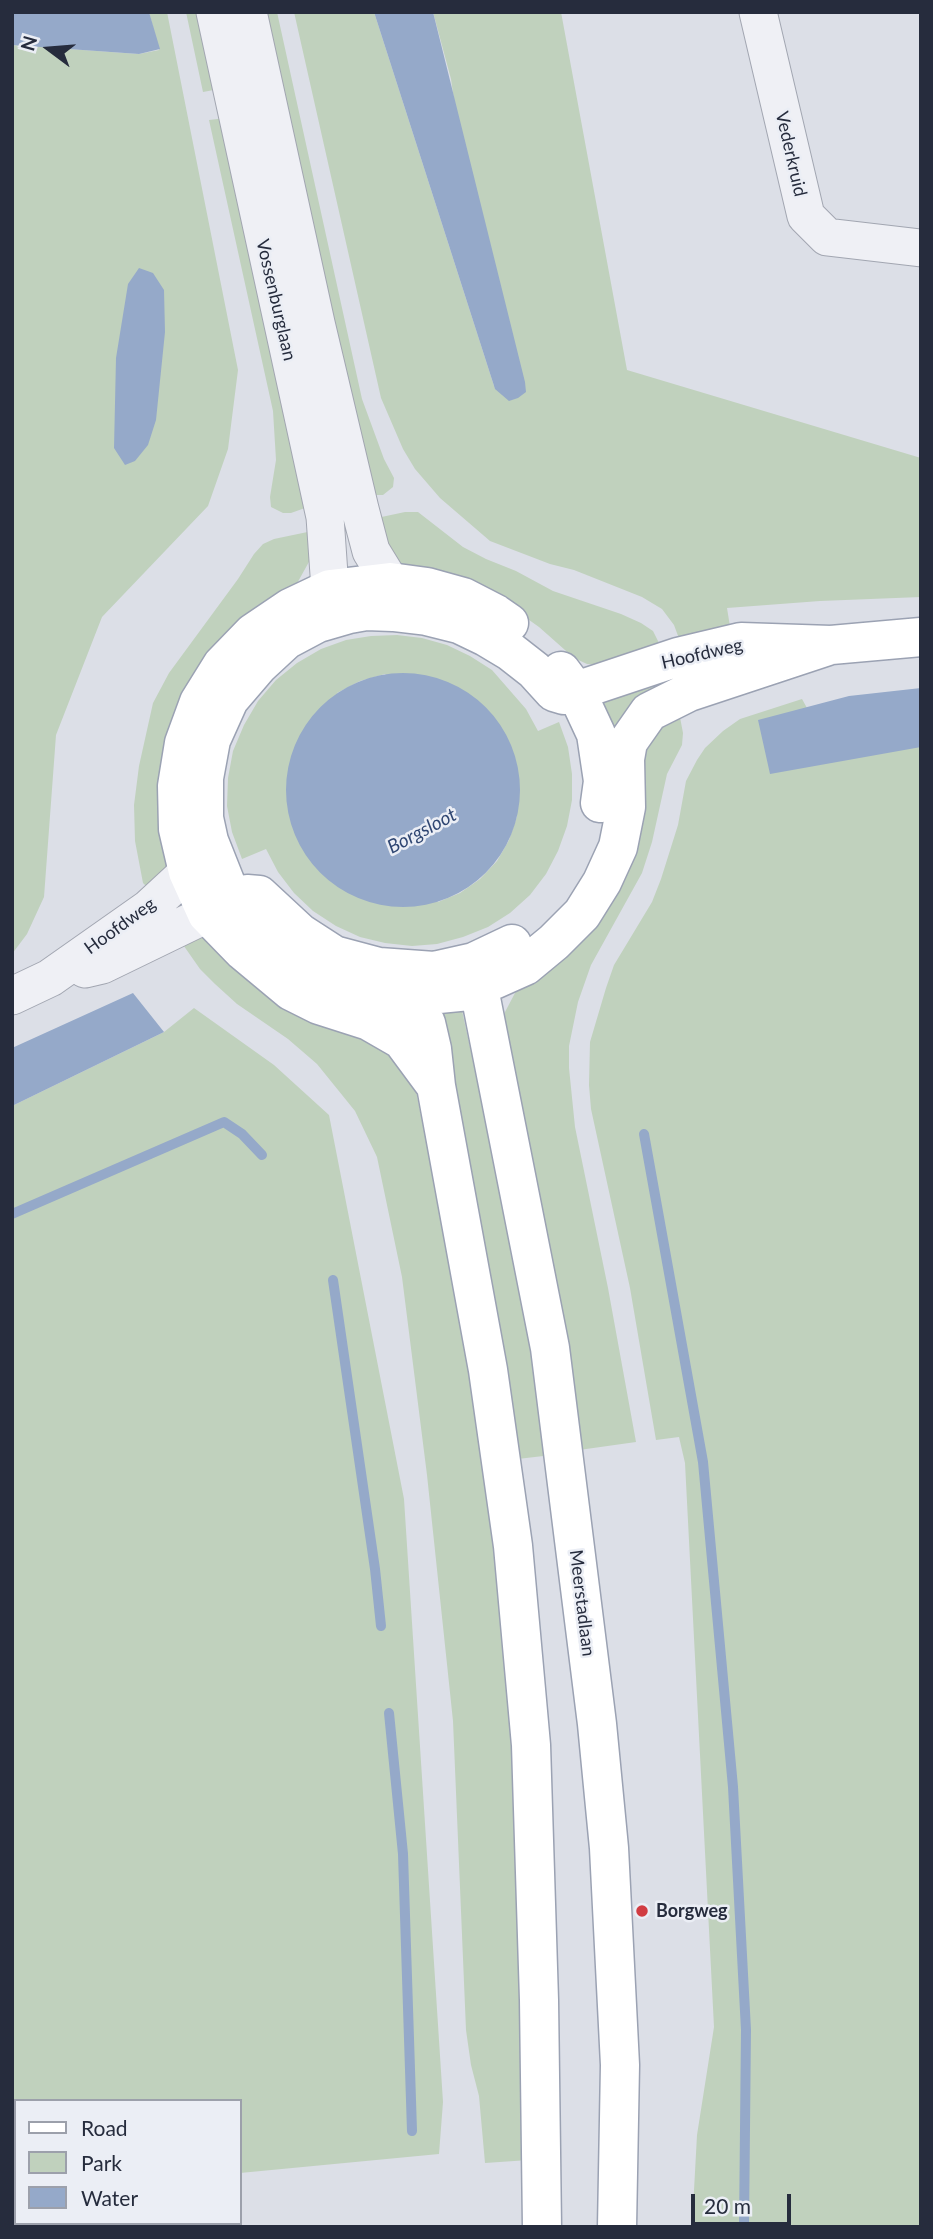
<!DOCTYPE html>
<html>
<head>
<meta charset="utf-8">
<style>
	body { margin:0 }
	#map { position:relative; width:933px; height:2239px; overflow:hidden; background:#dcdfe7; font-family:Lato,sans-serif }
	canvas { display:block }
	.frame { position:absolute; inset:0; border:14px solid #262c3d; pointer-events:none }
	.legend { position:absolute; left:14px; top:2099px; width:228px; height:126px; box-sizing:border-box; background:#ebeef5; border:2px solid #9ca0ab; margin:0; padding:9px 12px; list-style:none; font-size:21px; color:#262c3d }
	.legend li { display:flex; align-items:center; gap:14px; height:35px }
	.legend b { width:35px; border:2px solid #9ca0ab }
	.north { position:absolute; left:14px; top:14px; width:70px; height:70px; -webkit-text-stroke:5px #ebeef5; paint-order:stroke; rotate:286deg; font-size:19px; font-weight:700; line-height:28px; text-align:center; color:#262c3d }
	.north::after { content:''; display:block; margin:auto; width:24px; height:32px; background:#262c3d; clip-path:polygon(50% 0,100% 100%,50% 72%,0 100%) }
	.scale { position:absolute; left:691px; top:2194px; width:100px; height:32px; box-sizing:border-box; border:4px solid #262c3d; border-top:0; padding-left:9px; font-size:21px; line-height:24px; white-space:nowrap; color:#262c3d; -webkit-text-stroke:5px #ebeef5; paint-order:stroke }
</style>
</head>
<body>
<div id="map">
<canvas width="933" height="2239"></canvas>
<div class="frame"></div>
<ul class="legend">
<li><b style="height:9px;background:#fff"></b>Road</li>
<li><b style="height:19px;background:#c0d1bd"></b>Park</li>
<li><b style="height:19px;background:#95a9c9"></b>Water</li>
</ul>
<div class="north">N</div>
<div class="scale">20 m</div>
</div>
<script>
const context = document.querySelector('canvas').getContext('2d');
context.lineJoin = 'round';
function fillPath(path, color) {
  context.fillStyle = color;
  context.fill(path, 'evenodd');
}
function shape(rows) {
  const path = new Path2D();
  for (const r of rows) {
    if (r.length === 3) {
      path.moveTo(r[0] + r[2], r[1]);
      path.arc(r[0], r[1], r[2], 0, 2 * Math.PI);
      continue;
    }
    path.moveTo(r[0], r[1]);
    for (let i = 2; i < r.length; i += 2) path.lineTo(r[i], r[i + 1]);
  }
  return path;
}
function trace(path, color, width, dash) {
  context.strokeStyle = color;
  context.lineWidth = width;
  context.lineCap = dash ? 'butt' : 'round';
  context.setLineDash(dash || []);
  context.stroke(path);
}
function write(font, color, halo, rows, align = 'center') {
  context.font = font + ' Lato,sans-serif';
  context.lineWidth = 5;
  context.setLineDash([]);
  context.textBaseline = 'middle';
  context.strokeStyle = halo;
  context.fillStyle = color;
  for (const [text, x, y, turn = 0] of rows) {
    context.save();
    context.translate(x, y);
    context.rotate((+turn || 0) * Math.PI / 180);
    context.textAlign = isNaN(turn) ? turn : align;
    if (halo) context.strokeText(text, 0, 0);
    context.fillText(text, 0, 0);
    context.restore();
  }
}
const green = shape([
	[149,12,167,12,238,370,228,449,208,506,102,617,56,735,44,897,27,934,12,954,12,45,139,54,159,50],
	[186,12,202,12,219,89,203,92],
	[259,12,277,12,362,399,384,459,394,478,393,487,383,495,373,495],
	[294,12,374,12,495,389,451,79,433,12,561,12,627,370,921,458,921,597,820,601,727,608,731,633,681,644,674,625,662,609,642,597,574,570,550,564,490,541,440,498,415,469,403,449,381,398],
	[226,118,305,508,291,513,283,513,271,507,270,497,276,460,273,411,209,120],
	[405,512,418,512,463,547,486,559,516,571,553,591,621,614,641,623,653,631,661,647,613,666,587,664,574,658,539,627,515,610,398,562,372,519],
	[317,530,310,560,295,587,168,853,166,867,159,879,147,887,143,883,135,841,134,805,139,766,153,703,169,673,238,579,254,554,263,544,274,539],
	[397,635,422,638,447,645,470,656,492,670,526,709,538,731,559,722,568,747,572,774,572,800,567,826,558,851,546,874,530,895,510,913,488,927,463,937,437,944,412,946,385,943,360,937,336,926,313,911,294,893,278,872,266,849,242,859,232,832,227,806,228,778,233,751,244,725,258,701,276,680,297,663,321,649,346,640,371,636],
	[385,674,517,816,509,840,497,861,480,879,460,893,438,902,337,693,360,681],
	[668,673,672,686,616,739,599,694],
	[802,699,807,708,759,721,921,747,921,2227,692,2227,697,2135,714,2027,685,1463,679,1437,656,1440,630,1288,591,1109,589,1085,590,1042,606,988,614,965,652,902,661,879,678,825,686,781,697,760,705,748,723,731,740,719],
	[679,712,683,733,682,745,667,774,652,842,642,873,591,965,578,1002,569,1046,569,1068,575,1127,608,1288,636,1442,572,1451,502,1028,505,1012,515,993,525,980,558,956,640,771,651,732],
	[200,937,209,940,388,1050,416,1091,487,1440,518,1786,529,2160,485,2163,479,2096,471,2065,466,2030,453,1721,427,1475,402,1277,377,1157,355,1111,317,1064,288,1039,237,1004,215,984,200,969,179,939],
	[461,1006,505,1207,552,1455,509,1460,436,1009],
	[194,1008,274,1065,329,1115,404,1499,443,2102,439,2154,240,2173,240,2101,16,2101,16,2194,12,2195,12,1106,164,1032]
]);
const water = shape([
	[12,12,149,12,160,49,139,54,12,45],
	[374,12,433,12,525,382,526,392,518,398,509,401,495,389],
	[139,268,153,273,164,290,165,332,156,420,148,445,135,461,125,465,114,448,116,358,128,284],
	[403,790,117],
	[921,688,921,747,770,774,758,720,849,696],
	[133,993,164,1032,12,1106,12,1048]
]);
const stream = shape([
	[644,1134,703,1462,733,1787,746,2030,744,2227],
	[12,1214,224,1122,242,1134,262,1155],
	[333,1280,375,1569,381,1626],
	[389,1713,403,1854,412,2131]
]);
const minor = shape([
	[215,12,325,517,330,589],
	[248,12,316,323,360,509,371,551,390,582],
	[758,12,806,216,827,237,921,248],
	[85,969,102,965,207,914],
	[12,996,50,978,148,909,188,872]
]);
const major = shape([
	[831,645,689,692,649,712,628,742,625,759,626,807,618,847,602,882,582,914,554,942,525,966,469,991,398,998,368,994,301,967,273,945,250,924,232,899,209,841,204,818,204,778,211,740,229,700,259,665,286,640,318,623,349,614,366,611,393,612,427,616,459,624,486,637,511,652,534,670,554,692,564,695,678,657,741,642,831,645,921,637],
	[561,671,576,691,596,734,603,781,600,803],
	[207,914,247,894,259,895,300,933,334,955,379,967,434,971,474,962,512,944],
	[474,963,550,1348,597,1724,609,1848,620,2065,617,2227],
	[398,998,412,1007,426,1023,432,1049,436,1086,488,1370,513,1546,531,1745,539,2000,542,2227],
	[436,1086,402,1040,369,1021,319,1005,291,991,243,951,207,914,188,872,178,829,177,786,184,743,199,702,222,665,253,633,290,608,330,589,390,582,427,587,463,597,496,614,509,623]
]);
const markers = [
	[642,1911,7,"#d13c42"]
];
const streetNames = [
	["Vederkruid",791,154,77],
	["Vossenburglaan",276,300,77],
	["Hoofdweg",702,654,-13],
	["Hoofdweg",120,926,-36],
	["Meerstadlaan",582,1603,83]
];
const poiNames = [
	["Borgweg",656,1911]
];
const waterNames = [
	["Borgsloot",422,831,-28]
];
fillPath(green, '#c0d1bd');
fillPath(water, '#95a9c9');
trace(stream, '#95a9c9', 10);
trace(minor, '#a2a6b1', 39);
trace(major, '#9ba2b3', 41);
trace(minor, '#eff0f5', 37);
trace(major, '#fff', 38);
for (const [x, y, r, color] of markers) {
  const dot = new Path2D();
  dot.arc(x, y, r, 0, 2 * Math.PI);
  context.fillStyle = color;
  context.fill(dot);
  trace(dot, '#ebeef5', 2.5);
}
write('18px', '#262c3d', '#ebeef5', streetNames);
write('bold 18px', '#262c3d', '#ebeef5', poiNames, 'left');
write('italic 19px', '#2f4672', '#ebeef5', waterNames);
</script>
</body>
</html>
